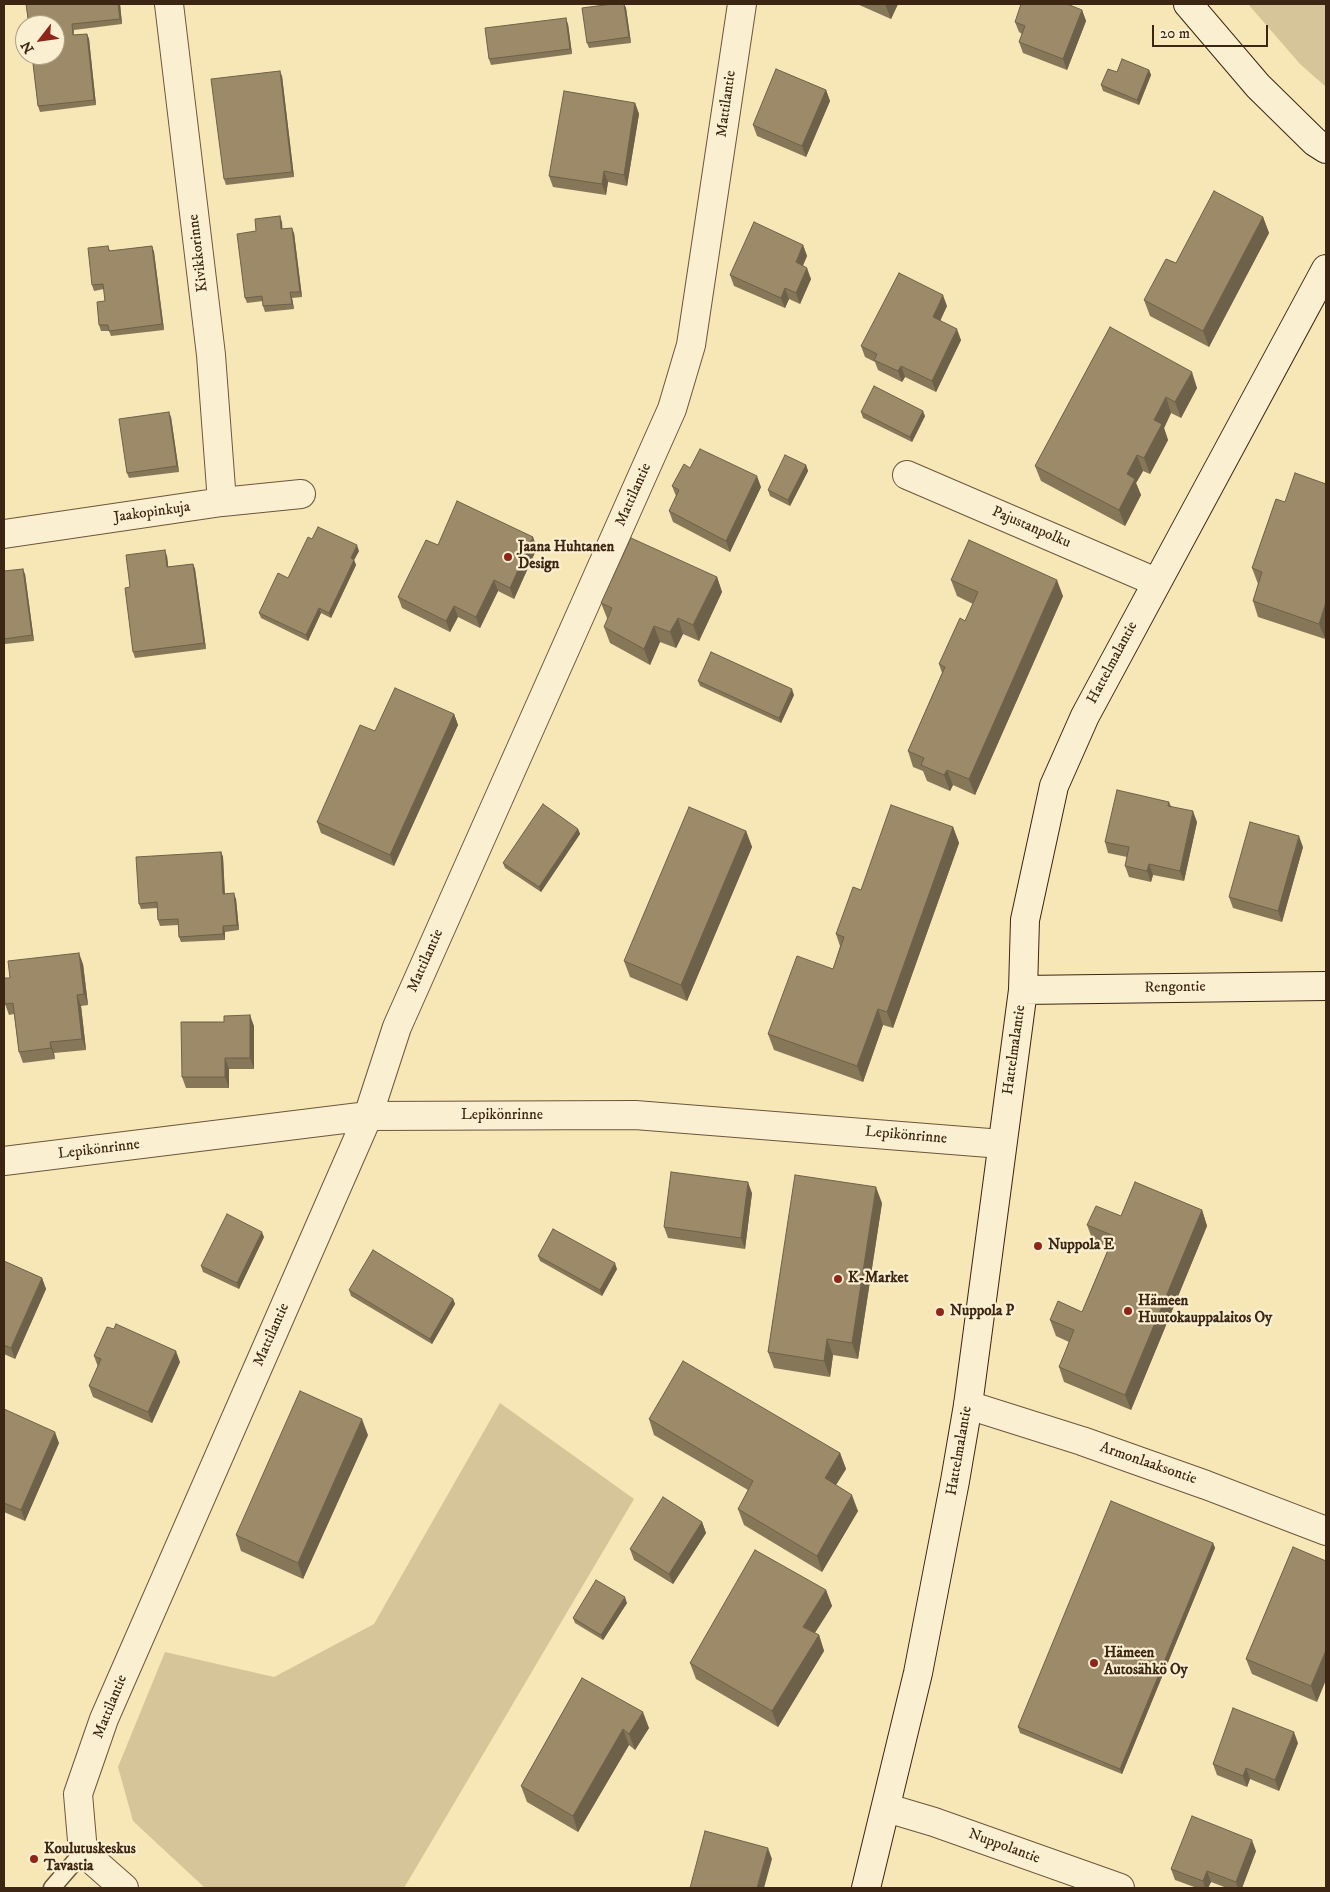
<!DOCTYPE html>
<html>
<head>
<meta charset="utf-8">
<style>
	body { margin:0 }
	#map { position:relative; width:1330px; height:1892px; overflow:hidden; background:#f7e6b6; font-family:"IM FELL DW Pica",serif }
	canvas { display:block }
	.frame { position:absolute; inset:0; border:5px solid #3c2613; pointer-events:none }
	.north { position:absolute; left:15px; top:15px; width:50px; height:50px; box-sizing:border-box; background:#faefd0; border:1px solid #ae9f84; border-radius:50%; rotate:240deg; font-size:14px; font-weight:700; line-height:20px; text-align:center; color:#3c2613 }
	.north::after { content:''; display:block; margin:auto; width:18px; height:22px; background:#8f2418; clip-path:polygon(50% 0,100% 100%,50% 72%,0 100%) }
	.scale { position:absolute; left:1152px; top:25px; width:116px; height:22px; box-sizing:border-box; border:2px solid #3c2613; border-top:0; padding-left:6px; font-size:15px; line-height:18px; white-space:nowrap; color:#3c2613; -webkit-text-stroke:4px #faefd0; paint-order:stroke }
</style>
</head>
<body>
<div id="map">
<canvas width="1330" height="1892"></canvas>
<div class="frame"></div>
<div class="north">N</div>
<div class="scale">20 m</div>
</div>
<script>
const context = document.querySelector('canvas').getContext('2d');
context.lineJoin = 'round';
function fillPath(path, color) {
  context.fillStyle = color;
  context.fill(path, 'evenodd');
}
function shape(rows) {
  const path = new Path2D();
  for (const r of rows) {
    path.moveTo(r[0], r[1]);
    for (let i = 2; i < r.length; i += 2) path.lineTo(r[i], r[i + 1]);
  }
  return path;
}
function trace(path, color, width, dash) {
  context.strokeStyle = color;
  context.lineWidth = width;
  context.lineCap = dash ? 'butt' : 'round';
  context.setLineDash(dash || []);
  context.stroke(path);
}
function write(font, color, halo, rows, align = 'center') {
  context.font = font + ' "IM FELL DW Pica",serif';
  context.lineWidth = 4.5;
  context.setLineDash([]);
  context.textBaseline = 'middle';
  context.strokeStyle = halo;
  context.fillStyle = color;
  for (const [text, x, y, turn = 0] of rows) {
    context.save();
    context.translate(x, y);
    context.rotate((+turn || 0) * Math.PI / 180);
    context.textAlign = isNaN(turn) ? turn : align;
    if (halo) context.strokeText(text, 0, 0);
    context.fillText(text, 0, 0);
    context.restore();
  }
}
const green = shape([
	[1248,4,1326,4,1326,87,1300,64],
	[500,1403,634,1499,404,1888,205,1888,133,1821,118,1767,165,1652,274,1677,374,1624]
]);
const lane = shape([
	[52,1888,83,1852]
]);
const street = shape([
	[169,4,211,355,222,502],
	[907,475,1156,582],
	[4,534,222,502,301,494],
	[4,1161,368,1116,635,1115,1002,1144],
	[968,1405,1082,1441,1206,1485,1326,1531],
	[887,1808,934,1822,1120,1888],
	[124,1888,83,1852,78,1794,104,1719,368,1116,397,1027,672,409,691,345,742,4]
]);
const secondary = shape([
	[1188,4,1258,86,1315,142,1326,149],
	[1023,990,1326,986],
	[866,1888,918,1673,955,1481,968,1405,1023,990,1025,920,1054,786,1085,716,1326,269]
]);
const wall = shape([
	[26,4,120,4,122,24,74,30,74,35,87,34,89,39,96,105,40,112,38,106],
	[624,4,626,8,631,43,589,48,587,43],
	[857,4,898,4,891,19],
	[1082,10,1086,21,1067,70,1023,53,1019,42,1022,34,1019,32,1015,22],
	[568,24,572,54,491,65,489,59],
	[1149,70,1151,75,1139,105,1103,91,1101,85,1117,72],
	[282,76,294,177,226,185,224,179],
	[826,90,830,101,806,157,757,136,753,125],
	[635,103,639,114,627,186,608,182,606,195,553,187,549,176],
	[1263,217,1269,233,1209,347,1150,316,1144,300,1176,263],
	[282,222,282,229,294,233,302,297,292,298,294,309,265,312,263,306,263,301,247,303,245,298,256,231],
	[803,245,807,256,803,266,811,279,800,304,789,299,785,308,734,286,730,275],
	[108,246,110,251,152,246,154,252,164,330,111,336,109,331,101,331,99,325,105,301,104,289,94,291,92,285],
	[947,306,940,320,961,340,936,392,905,377,902,382,878,370,875,362,865,357,861,346],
	[1110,327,1197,388,1181,418,1171,413,1164,428,1168,440,1150,474,1143,471,1136,483,1141,495,1125,526,1041,481,1035,466],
	[861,412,925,416,912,442,863,418],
	[171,417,179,472,129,478,127,473],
	[806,465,808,471,790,506,770,496,768,490],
	[690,468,761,487,730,552,673,522,669,511,676,496,672,486],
	[1276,499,1325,639,1258,617,1253,601,1258,584,1252,568],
	[438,545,537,548,514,599,498,591,480,628,458,617,450,632,402,608,398,597],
	[359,551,354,560,356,565,331,618,321,613,308,641,261,618,259,613,288,578],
	[167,556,168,567,193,564,195,569,206,649,135,658,133,652,130,587],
	[4,571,25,574,34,641,5,644,4,641],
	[717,577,722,592,699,641,683,634,676,648,660,642,650,665,610,643,604,627,608,619,607,618,601,603],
	[951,580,1063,596,975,795,953,785,950,791,927,781,923,771,913,767,908,751,942,673,939,664,965,621,973,604,957,596],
	[698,681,794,695,781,723,700,686],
	[454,714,458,725,394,866,321,833,317,822,375,731],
	[1169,802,1171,806,1197,822,1184,881,1153,875,1151,882,1129,877,1125,866,1127,857,1108,853,1105,842],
	[953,827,959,843,893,1028,883,1025,863,1082,774,1050,768,1034,833,969,840,946,836,934,861,890],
	[578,829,580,834,541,892,505,868,503,863],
	[746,831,752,847,687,1001,630,977,624,961],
	[1303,847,1282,922,1233,908,1229,897],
	[221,852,223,857,225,894,236,899,239,930,225,932,225,940,181,942,179,937,178,925,160,926,158,920,157,908,141,909,139,904],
	[83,964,88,1005,81,1006,86,1050,54,1053,55,1059,23,1063,19,1052,14,1014,9,1015,5,1004,10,978],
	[254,1026,254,1069,229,1069,229,1088,186,1088,182,1077],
	[752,1193,745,1249,668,1238,664,1227],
	[882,1203,858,1359,833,1355,830,1377,774,1368,768,1352],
	[1202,1210,1207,1226,1131,1410,1064,1382,1059,1367,1069,1342,1056,1336,1050,1320,1082,1312,1109,1247,1093,1241,1087,1225,1121,1216],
	[264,1237,239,1289,203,1272,201,1266],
	[538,1256,617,1269,602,1296,540,1261],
	[4,1261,42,1278,46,1289,15,1359,4,1354],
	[349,1290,453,1299,455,1304,432,1344,351,1296],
	[94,1356,180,1362,152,1423,93,1397,89,1386,98,1367],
	[4,1409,59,1443,25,1521,4,1512],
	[649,1419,840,1453,846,1469,836,1485,858,1511,822,1572,744,1525,738,1509,748,1490,654,1435],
	[368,1435,303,1579,241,1551,236,1535],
	[702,1522,706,1533,673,1584,634,1560,630,1549],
	[1213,1543,1215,1548,1122,1774,1020,1733,1018,1727],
	[1293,1547,1317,1702,1252,1674,1246,1659],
	[826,1590,832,1606,815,1633,819,1635,824,1651,778,1727,696,1679,690,1663],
	[627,1603,603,1640,575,1623,573,1618],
	[582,1678,649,1728,635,1750,629,1745,578,1832,527,1802,521,1786],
	[1298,1743,1279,1791,1250,1779,1247,1787,1217,1775,1213,1764],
	[1256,1851,1242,1888,1227,1888,1211,1882,1208,1888,1197,1888,1175,1880,1171,1869]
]);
const shadedWall = shape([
	[118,4,120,4,122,24,120,19],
	[624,4,626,8,631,43,629,37],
	[885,4,898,4,891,19],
	[1082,10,1086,21,1067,70,1063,59],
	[566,18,568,24,572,54,570,49],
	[87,34,89,39,96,105,94,100],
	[1149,70,1151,75,1139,105,1137,100],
	[280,71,282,76,294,177,292,172],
	[826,90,830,101,806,157,802,146],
	[635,103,639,114,627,186,624,175],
	[604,171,608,182,606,195,602,184],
	[280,216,282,222,283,235,281,229],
	[1263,217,1269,233,1209,347,1203,331],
	[292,228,294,233,302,297,300,292],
	[803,245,807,256,799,273,796,262],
	[152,246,154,252,164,330,162,324],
	[807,268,811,279,800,304,796,293],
	[785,288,789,299,785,308,781,298],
	[290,292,292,298,294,309,292,304],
	[943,295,947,306,937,328,933,317],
	[957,329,961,340,936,392,932,381],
	[901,366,905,377,902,382,898,371],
	[1192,372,1197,388,1181,418,1175,402],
	[1166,397,1171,413,1164,428,1168,440,1150,474,1144,458,1154,420],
	[923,411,925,416,912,442,910,437],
	[169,412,171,417,179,472,177,466],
	[1137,455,1143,471,1136,483,1141,495,1125,526,1119,510,1127,474],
	[806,465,808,471,790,506,788,500],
	[757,476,761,487,730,552,726,541],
	[533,537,537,548,514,599,510,588],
	[357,545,359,551,354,560,356,565,331,618,329,613,351,558],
	[165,550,167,556,169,573,167,567],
	[193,564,195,569,206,649,204,643],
	[23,569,25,574,34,641,32,635],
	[717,577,722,592,699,641,693,625],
	[494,580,498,591,480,628,476,617],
	[1057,580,1063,596,975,795,969,779],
	[1326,602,1326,635,1325,639,1319,624],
	[454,606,458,617,450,632,446,621],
	[319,608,321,613,308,641,306,635],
	[678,618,683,634,676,648,670,632],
	[654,626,660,642,650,665,644,649],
	[792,689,794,695,781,723,779,718],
	[454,714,458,725,394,866,390,855],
	[947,770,953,785,950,791,944,775],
	[1193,811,1197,822,1184,881,1180,871],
	[953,827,959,843,893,1028,887,1012],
	[578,829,580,834,541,892,539,887],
	[746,831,752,847,687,1001,681,985],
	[1299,836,1303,847,1282,922,1278,911],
	[221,852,223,857,225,900,223,894],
	[1149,864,1153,875,1151,882,1147,871],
	[234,893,236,899,239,930,237,925],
	[223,926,225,932,225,940,223,934],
	[79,953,83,964,88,1005,84,994],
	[77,995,81,1006,86,1050,82,1039],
	[878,1009,883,1025,863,1082,857,1066],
	[250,1015,254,1026,254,1069,250,1058],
	[50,1042,54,1053,55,1059,51,1048],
	[225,1058,229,1069,229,1088,225,1077],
	[748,1182,752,1193,745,1249,741,1238],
	[876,1187,882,1203,858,1359,852,1343],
	[1202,1210,1207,1226,1131,1410,1125,1395],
	[262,1232,264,1237,239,1289,237,1283],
	[615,1263,617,1269,602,1296,600,1290],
	[42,1278,46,1289,15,1359,11,1348],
	[453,1299,455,1304,432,1344,430,1339],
	[827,1339,833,1355,830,1377,824,1361],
	[176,1351,180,1362,152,1423,148,1412],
	[362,1419,368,1435,303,1579,298,1563],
	[55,1432,59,1443,25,1521,21,1510],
	[840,1453,846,1469,830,1494,825,1478],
	[852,1495,858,1511,822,1572,817,1556],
	[702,1522,706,1533,673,1584,669,1574],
	[1213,1543,1215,1548,1122,1774,1120,1769],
	[826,1590,832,1606,808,1643,803,1627],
	[625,1597,627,1603,603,1640,601,1635],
	[819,1635,824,1651,778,1727,772,1711],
	[1326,1650,1326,1680,1317,1702,1311,1686],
	[643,1712,649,1728,635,1750,629,1734],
	[623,1729,629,1745,578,1832,573,1816],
	[1294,1732,1298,1743,1279,1791,1275,1780],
	[1246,1768,1250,1779,1247,1787,1243,1776],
	[1252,1840,1256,1851,1242,1888,1238,1888,1236,1882],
	[768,1848,772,1859,764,1888,757,1888],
	[1207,1871,1211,1882,1208,1888,1205,1888,1203,1881]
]);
const building = shape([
	[26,4,118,4,120,19,72,24,73,35,87,34,94,100,38,106,32,55,55,55,55,25,29,25,26,4],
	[612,4,624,4,629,37,587,43,582,8,612,4],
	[1021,4,1067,4,1082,10,1063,59,1019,42,1025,26,1015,22,1021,4],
	[566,18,570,49,489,59,485,28,566,18],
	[1122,59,1149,70,1137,100,1101,85,1108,69,1117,72,1122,59],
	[776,69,826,90,802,146,753,125,776,69],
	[280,71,292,172,224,179,211,79,280,71],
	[564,91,635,103,624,175,604,171,602,184,549,176,564,91],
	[1214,191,1263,217,1203,331,1144,300,1166,259,1176,263,1214,191],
	[280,216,281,229,292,228,300,292,290,292,292,304,263,306,262,296,245,298,237,234,256,231,255,219,280,216],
	[754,222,803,245,796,262,807,268,796,293,785,288,781,298,730,275,754,222],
	[108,246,109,251,152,246,162,324,109,331,108,325,99,325,97,302,105,301,103,284,92,285,88,248,108,246],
	[899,273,943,295,933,317,957,329,932,381,901,366,898,371,874,360,877,354,861,346,899,273],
	[1110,327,1192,372,1175,402,1166,397,1154,420,1162,424,1144,458,1137,455,1127,474,1135,479,1119,510,1035,466,1110,327],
	[874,386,923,411,910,437,861,412,874,386],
	[169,412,177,466,127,473,119,419,169,412],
	[700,449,757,476,726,541,669,511,679,490,672,486,684,464,690,468,700,449],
	[785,455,806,465,788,500,768,490,785,455],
	[1295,473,1326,484,1326,602,1319,624,1253,601,1262,572,1252,568,1276,499,1285,502,1295,473],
	[457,501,533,537,510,588,494,580,476,617,454,606,446,621,398,597,426,540,438,545,457,501],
	[318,527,357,545,351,558,354,560,329,613,319,608,306,635,259,613,278,573,288,578,308,537,312,539,318,527],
	[631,538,717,577,693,625,678,618,670,632,654,626,644,649,604,627,612,608,601,603,631,538],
	[969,540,1057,580,969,779,947,770,944,775,921,765,924,758,908,751,945,667,939,664,960,618,965,621,978,592,951,580,969,540],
	[165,550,167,567,193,564,204,643,133,652,125,588,130,587,126,555,165,550],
	[23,569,32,635,4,639,4,571,23,569],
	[711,652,792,689,779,718,698,681,711,652],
	[395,688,454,714,390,855,317,822,360,725,375,731,395,688],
	[1117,790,1169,802,1168,806,1193,811,1180,871,1149,864,1147,871,1125,866,1129,847,1105,842,1117,790],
	[543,804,578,829,539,887,503,863,543,804],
	[891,805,953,827,887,1012,878,1009,857,1066,768,1034,797,956,833,969,844,937,836,934,853,887,861,890,891,805],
	[689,807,746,831,681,985,624,961,689,807],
	[1250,822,1299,836,1278,911,1229,897,1250,822],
	[221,852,223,894,234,893,237,925,223,926,223,934,179,937,178,919,158,920,157,902,139,904,136,857,221,852],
	[79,953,84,994,77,995,82,1039,50,1042,51,1048,19,1052,13,1003,5,1004,4,997,4,978,10,978,8,961,79,953],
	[250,1015,250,1058,225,1058,225,1077,182,1077,181,1022,224,1022,224,1016,250,1015],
	[671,1172,748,1182,741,1238,664,1227,671,1172],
	[795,1175,876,1187,852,1343,827,1339,824,1361,768,1352,795,1175],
	[1135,1182,1202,1210,1125,1395,1059,1367,1074,1330,1050,1320,1058,1301,1082,1312,1114,1236,1087,1225,1096,1206,1121,1216,1135,1182],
	[227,1214,262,1232,237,1283,201,1266,227,1214],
	[553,1229,615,1263,600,1290,538,1256,553,1229],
	[373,1250,453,1299,430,1339,349,1290,373,1250],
	[4,1261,42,1278,11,1348,4,1345,4,1261],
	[116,1324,176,1351,148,1412,89,1386,101,1359,94,1356,107,1327,114,1329,116,1324],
	[683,1361,840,1453,825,1478,852,1495,817,1556,738,1509,753,1481,649,1419,683,1361],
	[300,1391,362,1419,298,1563,236,1535,300,1391],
	[4,1409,55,1432,21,1510,4,1503,4,1409],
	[663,1497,702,1522,669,1574,630,1549,663,1497],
	[1111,1501,1213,1543,1120,1769,1018,1727,1111,1501],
	[1293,1547,1326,1561,1326,1650,1311,1686,1246,1659,1293,1547],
	[755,1550,826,1590,803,1627,819,1635,772,1711,690,1663,755,1550],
	[596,1580,625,1597,601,1635,573,1618,596,1580],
	[582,1678,643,1712,629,1734,623,1729,573,1816,521,1786,582,1678],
	[1233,1708,1294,1732,1275,1780,1246,1768,1243,1776,1213,1764,1233,1708],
	[1192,1816,1252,1840,1236,1882,1207,1871,1203,1881,1171,1869,1192,1816],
	[705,1831,768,1848,757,1888,690,1888,705,1831]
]);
const markers = [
	[508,557,5,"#8f2418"],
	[1038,1246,5,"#8f2418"],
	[838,1279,5,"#8f2418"],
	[1128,1311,5,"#8f2418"],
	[940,1312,5,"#8f2418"],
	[1094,1663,5,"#8f2418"],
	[34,1859,5,"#8f2418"]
];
const streetNames = [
	["Mattilantie",727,104,-82],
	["Kivikkorinne",199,253,-97],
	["Mattilantie",634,495,-66],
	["Jaakopinkuja",152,513,-8],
	["Pajustanpolku",1031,528,23],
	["Hattelmalantie",1113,663,-62],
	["Mattilantie",426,961,-66],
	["Rengontie",1175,988,-1],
	["Hattelmalantie",1015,1050,-82],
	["Lepikönrinne",502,1116],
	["Lepikönrinne",906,1136,5],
	["Lepikönrinne",99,1150,-7],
	["Mattilantie",272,1335,-66],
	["Hattelmalantie",960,1451,-80],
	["Armonlaaksontie",1148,1464,19],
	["Mattilantie",111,1707,-68],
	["Nuppolantie",1004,1847,20]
];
const poiNames = [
	["Jaana Huhtanen",518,548],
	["Design",518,565],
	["Nuppola E",1048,1246],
	["K-Market",848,1279],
	["Hämeen",1138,1302],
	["Huutokauppalaitos Oy",1138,1319],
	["Nuppola P",950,1312],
	["Hämeen",1104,1654],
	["Autosähkö Oy",1104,1671],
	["Koulutuskeskus",44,1850],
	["Tavastia",44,1867]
];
fillPath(green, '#d7c59a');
trace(lane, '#6b563c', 19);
trace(street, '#6b563c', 30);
trace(secondary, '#3c2613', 30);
trace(lane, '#faefd0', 16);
trace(street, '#faefd0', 28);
trace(secondary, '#faefd0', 28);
fillPath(wall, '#877759');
fillPath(shadedWall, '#6e6149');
fillPath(building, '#9d8a68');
trace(building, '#6e6149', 1);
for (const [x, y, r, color] of markers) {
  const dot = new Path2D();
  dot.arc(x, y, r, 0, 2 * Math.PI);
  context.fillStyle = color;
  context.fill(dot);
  trace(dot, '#faefd0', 2);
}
write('15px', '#3c2613', '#faefd0', streetNames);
write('bold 15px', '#3c2613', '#faefd0', poiNames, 'left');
</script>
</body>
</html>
